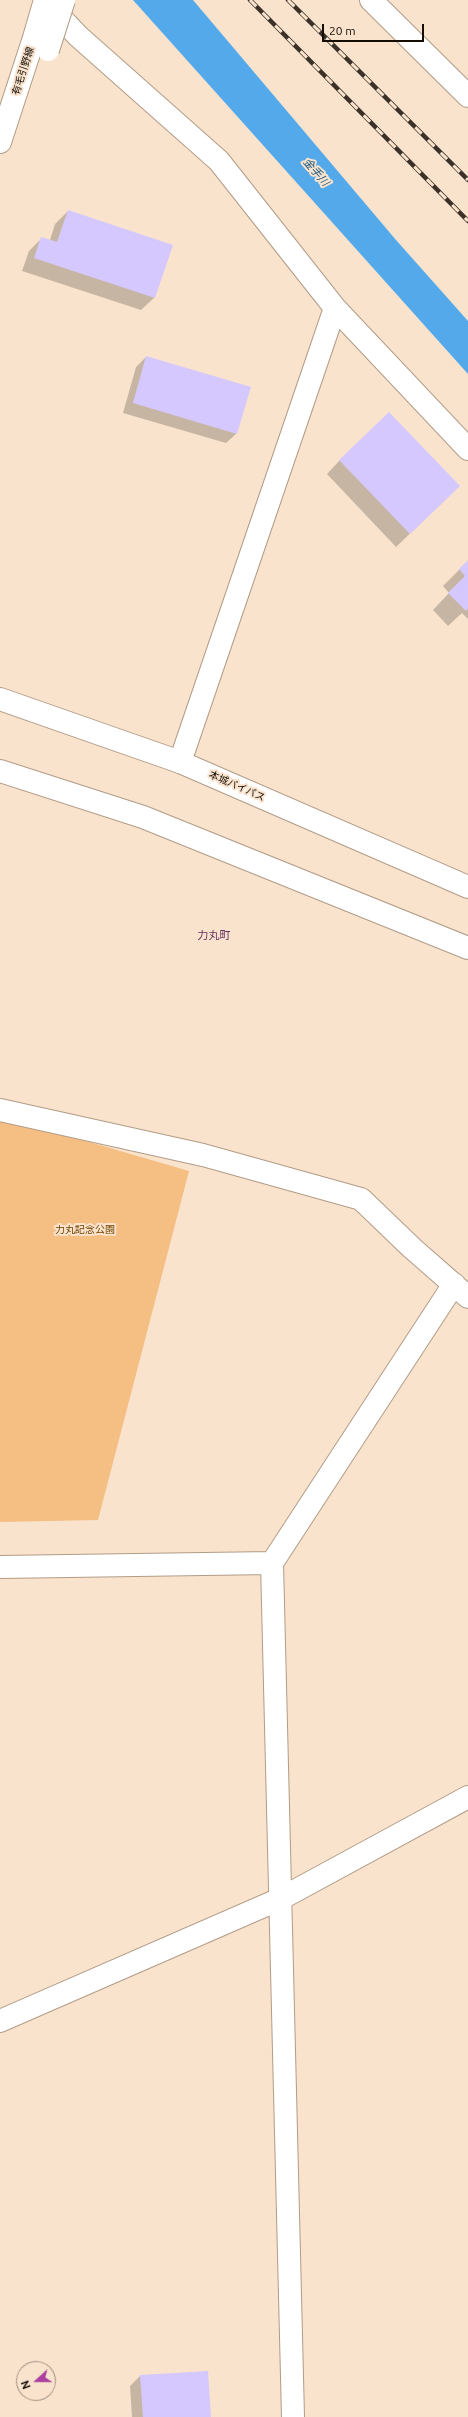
<!DOCTYPE html>
<html>
<head>
<meta charset="utf-8">
<style>
	body { margin:0 }
	#map { position:relative; width:468px; height:2417px; overflow:hidden; background:#f9e3cd; font-family:Ubuntu,sans-serif }
	canvas { display:block }
	.north { position:absolute; left:16px; top:2361px; width:40px; height:40px; box-sizing:border-box; background:#f9e3cd; border:1px solid #9d8d7d; border-radius:50%; rotate:249deg; font-size:11px; font-weight:700; line-height:16px; text-align:center; color:#140d06 }
	.north::after { content:''; display:block; margin:auto; width:14px; height:18px; background:#ab40a0; clip-path:polygon(50% 0,100% 100%,50% 72%,0 100%) }
	.scale { position:absolute; left:322px; top:24px; width:102px; height:18px; box-sizing:border-box; border:2px solid #140d06; border-top:0; padding-left:5px; font-size:12px; line-height:14px; white-space:nowrap; color:#140d06; -webkit-text-stroke:3px #f9e3cd; paint-order:stroke }
</style>
</head>
<body>
<div id="map">
<canvas width="468" height="2417"></canvas>
<div class="north">N</div>
<div class="scale">20 m</div>
</div>
<script>
const context = document.querySelector('canvas').getContext('2d');
context.lineJoin = 'round';
function fillPath(path, color) {
  context.fillStyle = color;
  context.fill(path, 'evenodd');
}
function shape(rows) {
  const path = new Path2D();
  for (const r of rows) {
    path.moveTo(r[0], r[1]);
    for (let i = 2; i < r.length; i += 2) path.lineTo(r[i], r[i + 1]);
  }
  return path;
}
function trace(path, color, width, dash) {
  context.strokeStyle = color;
  context.lineWidth = width;
  context.lineCap = dash ? 'butt' : 'round';
  context.setLineDash(dash || []);
  context.stroke(path);
}
function write(font, color, halo, rows, align = 'center') {
  context.font = font + ' Ubuntu,"Noto Sans JP",sans-serif';
  context.lineWidth = 4;
  context.setLineDash([]);
  context.textBaseline = 'middle';
  context.strokeStyle = halo;
  context.fillStyle = color;
  for (const [text, x, y, turn = 0] of rows) {
    context.save();
    context.translate(x, y);
    context.rotate((+turn || 0) * Math.PI / 180);
    context.textAlign = isNaN(turn) ? turn : align;
    if (halo) context.strokeText(text, 0, 0);
    context.fillText(text, 0, 0);
    context.restore();
  }
}
const green = shape([
	[0,1116,189,1171,98,1520,0,1522]
]);
const water = shape([
	[133,0,193,0,396,240,468,321,468,374]
]);
const shadow = shape([
	[68,211,155,297,141,310,22,271,29,251,42,238,50,240,55,224],
	[146,357,237,433,226,443,123,413,136,367],
	[340,460,446,499,396,547,327,474],
	[468,561,468,619,462,613,448,626,433,610,449,593,443,586],
	[140,2376,210,2417,132,2417,130,2386]
]);
const building = shape([
	[68,210,173,245,155,298,34,258,41,237,57,242],
	[146,356,251,387,237,434,133,403],
	[389,412,460,486,410,534,339,460],
	[468,560,468,608,466,611,448,593,465,576,459,569],
	[208,2371,211,2417,143,2417,140,2375]
]);
const street = shape([
	[371,0,468,96],
	[47,3,78,36,219,161,335,308,468,449],
	[180,762,335,308],
	[0,1110,203,1155,361,1199,412,1248,468,1297],
	[0,1567,272,1563],
	[0,2021,280,1899,468,1797],
	[293,2417,272,1563,454,1284]
]);
const primary = shape([
	[0,142,33,41]
]);
const highway = shape([
	[0,699,180,762,468,887],
	[0,771,143,817,468,948]
]);
const rail = shape([
	[250,0,468,221],
	[288,0,468,180]
]);
const streetBridge = shape([
	[48,50,64,0]
]);
const primaryBridge = shape([
	[33,41,45,0]
]);
const streetNames = [
	["有毛引野線",23,71,-72],
	["本城バイパス",237,786,24]
];
const parkNames = [
	["力丸記念公園",85,1230]
];
const waterNames = [
	["金手川",316,172,49]
];
const neighbourhoodNames = [
	["力丸町",214,935]
];
fillPath(green, '#f5be82');
fillPath(water, '#54a9eb');
fillPath(shadow, '#0003');
fillPath(building, '#d4c8ff');
trace(street, '#b19c87', 24);
trace(primary, '#b19c87', 24);
trace(highway, '#b19c87', 24);
trace(street, '#fff', 22);
trace(primary, '#fff', 22);
trace(highway, '#fff', 22);
trace(rail, '#3b3128', 4.5);
trace(rail, '#f9e3cd', 3, [9]);
trace(streetBridge, '#b19c87', 24, []);
trace(primaryBridge, '#b19c87', 24, []);
trace(streetBridge, '#fff', 22);
trace(primaryBridge, '#fff', 22);
write('10px', '#140d06', '#f9e3cd', streetNames);
write('10px', '#704300', '#f9e3cd', parkNames);
write('italic 11px', '#15537f', '#f9e3cd', waterNames);
write('11px', '#673260', '#f9e3cd', neighbourhoodNames);
</script>
</body>
</html>
